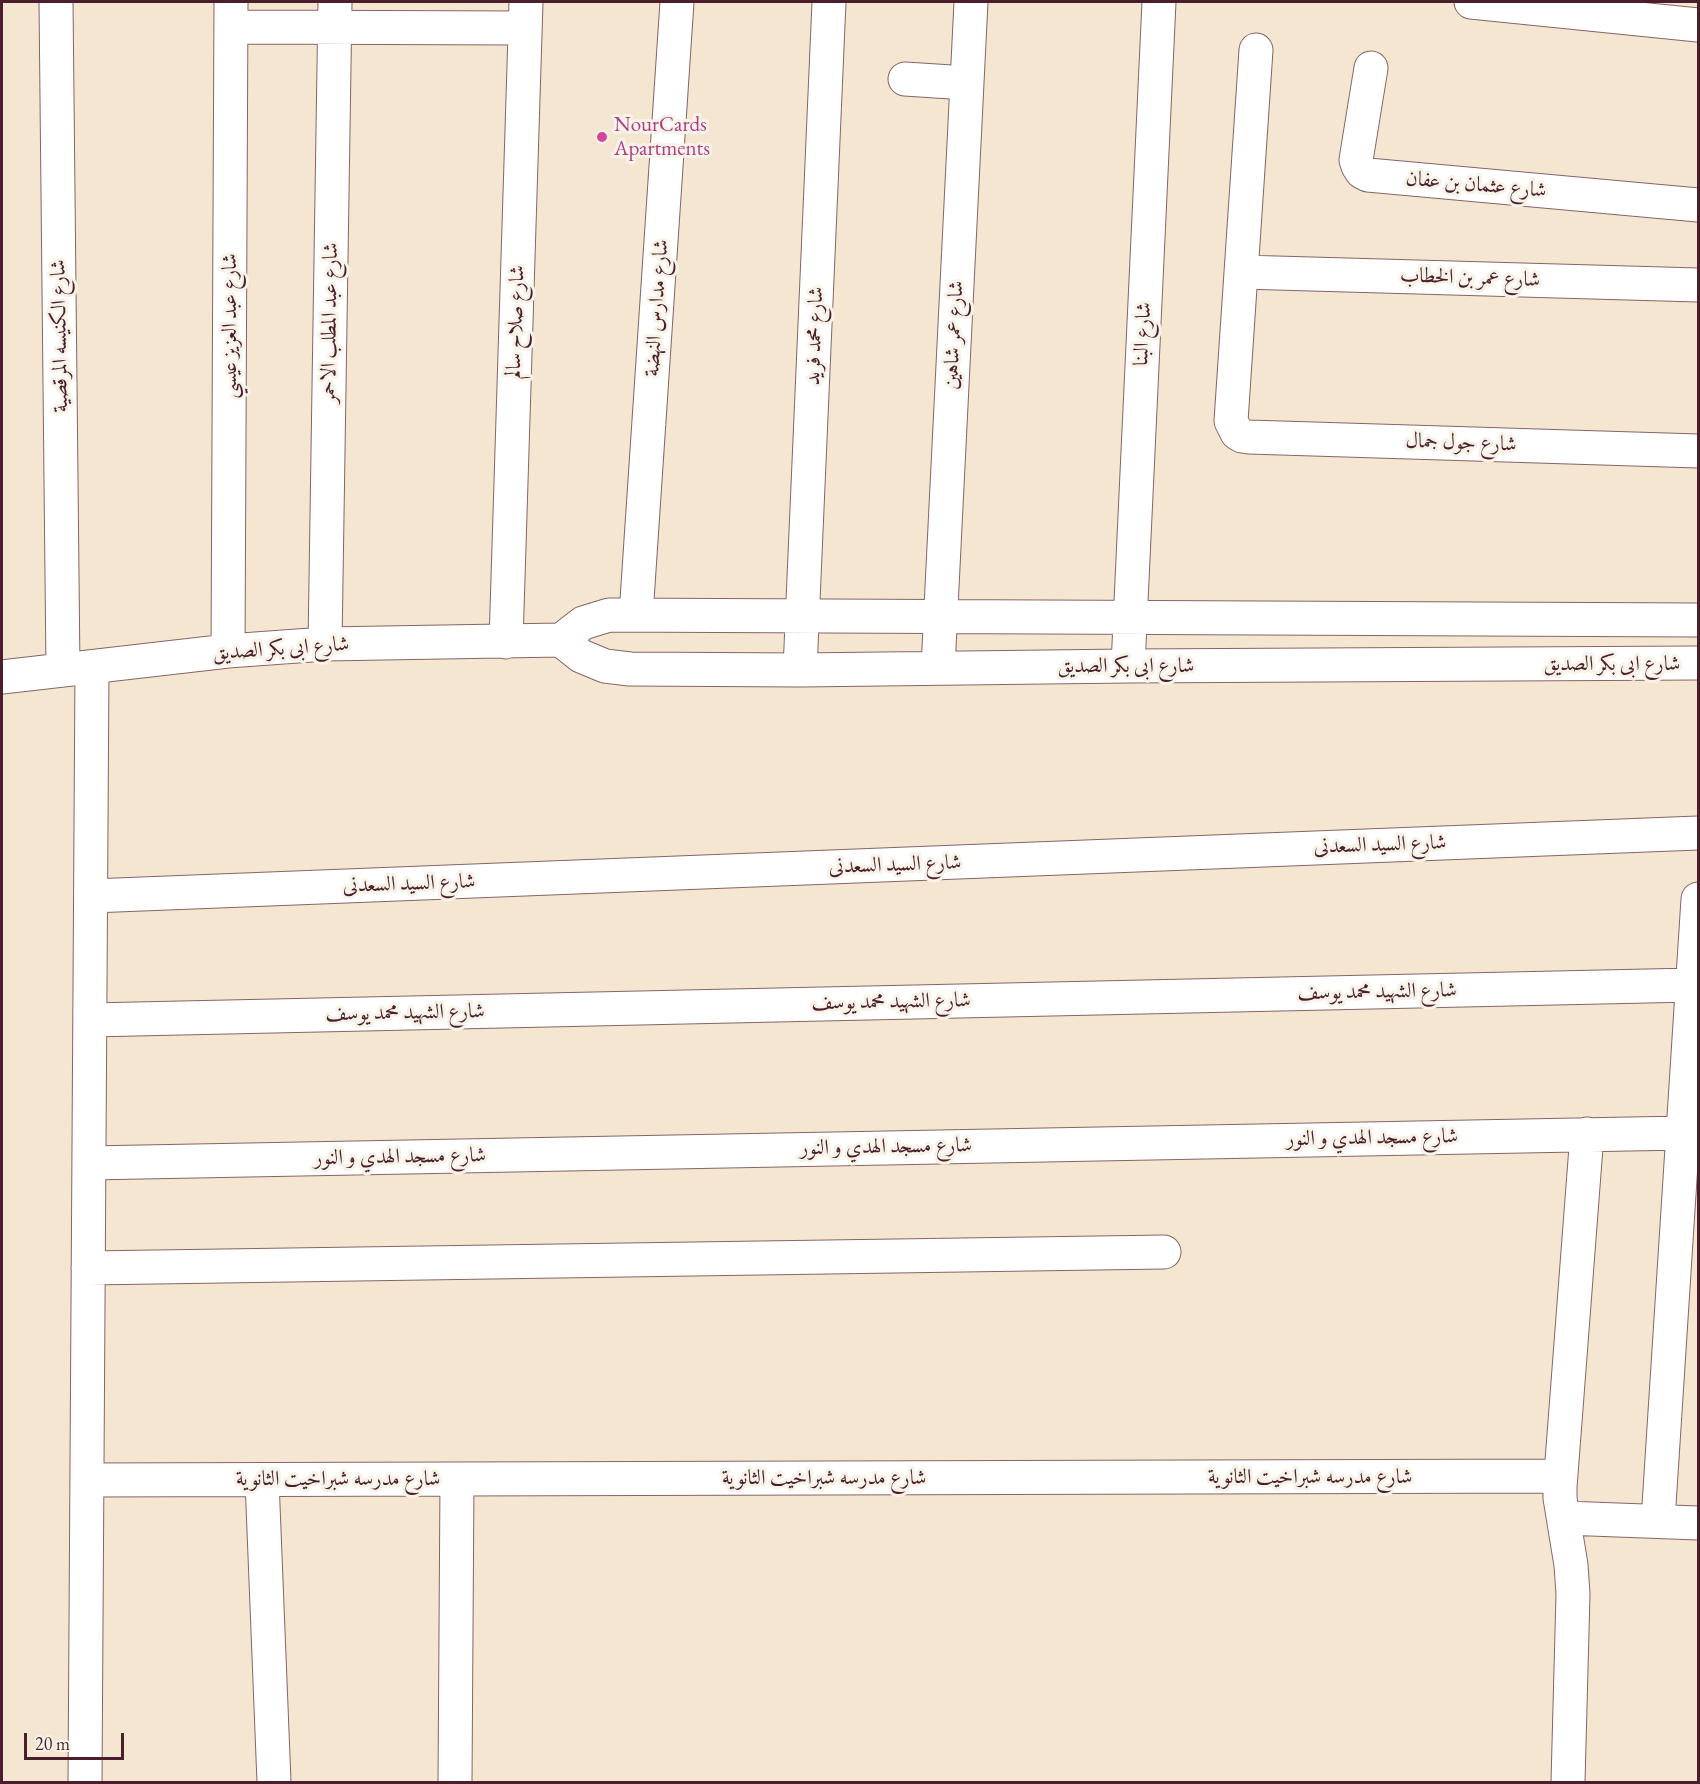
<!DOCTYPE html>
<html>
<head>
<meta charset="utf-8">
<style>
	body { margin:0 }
	#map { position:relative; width:1700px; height:1784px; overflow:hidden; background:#f4e6d0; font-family:"EB Garamond",serif }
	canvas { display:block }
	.frame { position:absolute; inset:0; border:3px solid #4a1f2b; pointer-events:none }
	.scale { position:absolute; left:24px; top:1733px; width:100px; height:27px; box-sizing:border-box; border:3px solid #4a1f2b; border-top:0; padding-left:8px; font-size:18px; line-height:21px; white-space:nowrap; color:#4a1f2b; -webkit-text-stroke:4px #f7f3e8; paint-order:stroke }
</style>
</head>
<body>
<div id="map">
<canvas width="1700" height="1784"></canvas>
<div class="frame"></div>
<div class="scale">20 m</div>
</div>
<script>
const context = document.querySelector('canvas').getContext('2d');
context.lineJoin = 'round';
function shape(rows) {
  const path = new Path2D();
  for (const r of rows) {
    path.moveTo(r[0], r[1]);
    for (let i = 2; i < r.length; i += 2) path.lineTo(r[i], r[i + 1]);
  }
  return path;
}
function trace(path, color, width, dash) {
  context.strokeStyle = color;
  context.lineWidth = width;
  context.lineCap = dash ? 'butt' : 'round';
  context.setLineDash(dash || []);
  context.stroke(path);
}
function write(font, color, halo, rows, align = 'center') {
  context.font = font + ' "EB Garamond",Amiri,serif';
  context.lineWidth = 6;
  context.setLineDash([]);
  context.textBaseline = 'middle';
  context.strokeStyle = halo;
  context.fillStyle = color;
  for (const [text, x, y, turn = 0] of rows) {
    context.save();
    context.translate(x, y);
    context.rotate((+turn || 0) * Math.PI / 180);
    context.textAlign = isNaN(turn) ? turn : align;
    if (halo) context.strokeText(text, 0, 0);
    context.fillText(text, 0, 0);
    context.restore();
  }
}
const minor = shape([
	[56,2,63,670],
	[1471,2,1698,25],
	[232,27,525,28],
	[1256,50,1231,421,1237,433,1242,436,1249,437,1698,451],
	[1371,68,1356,160,1358,166,1362,172,1368,175,1698,205],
	[905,79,967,83],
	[1241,272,1698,285],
	[636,615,677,2],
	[561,640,581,656,605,666,630,669,800,670,1128,666,1698,663],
	[506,642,526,2],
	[325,644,335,2],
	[228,651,231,2],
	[1128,666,1159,2],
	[938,668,971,2],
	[800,670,829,2],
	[2,677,228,651,325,644,561,640,583,623,609,615,1698,620],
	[91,896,1698,833],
	[90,1020,1693,985],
	[89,1163,1683,1133],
	[88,1268,1164,1252],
	[87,1480,1561,1476],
	[262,1480,274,1782],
	[1564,1518,1698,1523],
	[1658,1521,1698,899],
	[85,1782,92,667],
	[455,1782,457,1479],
	[1568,1782,1573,1594,1571,1565,1560,1498,1560,1487,1587,1134]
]);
const markers = [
	[602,137,6,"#d1479c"]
];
const hotelNames = [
	["NourCards",614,125],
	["Apartments",614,149]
];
const streetNames = [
	["شارع عثمان بن عفان",1476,185,5],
	["شارع عمر بن الخطاب",1470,278,2],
	["شارع مدارس النهضة",657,308,-86],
	["شارع صلاح سالم",516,322,-88],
	["شارع عبد المطلب الاحمر",330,323,-89],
	["شارع عبد العزيز عيسي",230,326,-90],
	["شارع البنا",1143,334,-87],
	["شارع عمر شاهين",954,335,-87],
	["شارع الكنيسه المرقصية",60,336,-91],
	["شارع محمد فريد",815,336,-88],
	["شارع جول جمال",1461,443,2],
	["شارع ابى بكر الصديق",281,649,-4],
	["شارع ابى بكر الصديق",1612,664],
	["شارع ابى بكر الصديق",1126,666],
	["شارع السيد السعدنى",1380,845,-2],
	["شارع السيد السعدنى",895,865,-2],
	["شارع السيد السعدنى",409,884,-2],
	["شارع الشهيد محمد يوسف",1377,992,-1],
	["شارع الشهيد محمد يوسف",891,1002,-1],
	["شارع الشهيد محمد يوسف",405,1013,-1],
	["شارع مسجد الهدي و النور",1372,1138,-1],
	["شارع مسجد الهدي و النور",886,1147,-1],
	["شارع مسجد الهدي و النور",400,1157,-1],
	["شارع مدرسه شبراخيت الثانوية",1310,1477],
	["شارع مدرسه شبراخيت الثانوية",824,1478],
	["شارع مدرسه شبراخيت الثانوية",338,1479]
];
trace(minor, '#866565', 35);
trace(minor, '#fff', 33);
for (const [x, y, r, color] of markers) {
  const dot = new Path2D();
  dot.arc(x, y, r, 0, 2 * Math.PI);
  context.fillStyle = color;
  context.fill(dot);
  trace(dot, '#f7f3e8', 2);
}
write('21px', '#b23c85', '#f7f3e8', hotelNames, 'left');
write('21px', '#4a1f2b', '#f7f3e8', streetNames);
</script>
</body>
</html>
